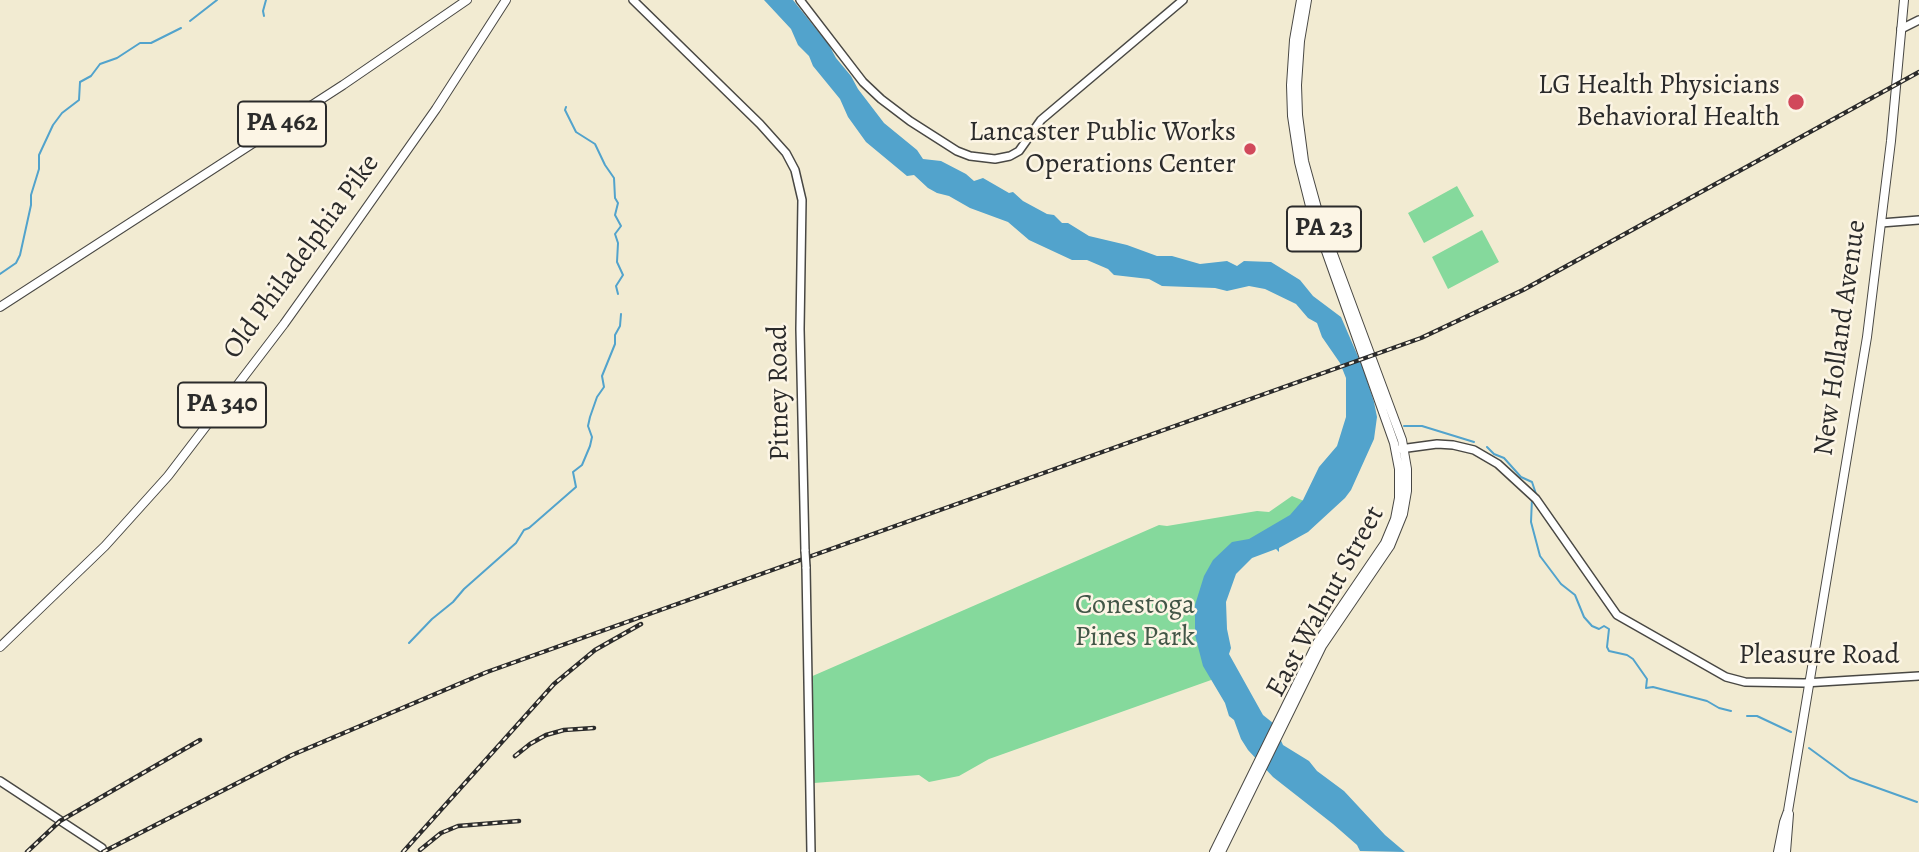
<!DOCTYPE html>
<html>
<head>
<meta charset="utf-8">
<style>
	body { margin:0 }
	canvas { display:block; background:#f2ebd2 }
</style>
</head>
<body>
<canvas width="1919" height="852"></canvas>
<script>
const context = document.querySelector('canvas').getContext('2d');
context.lineJoin = 'round';
function fillPath(path, color) {
  context.fillStyle = color;
  context.fill(path, 'evenodd');
}
function shape(rows) {
  const path = new Path2D();
  for (const r of rows) {
    path.moveTo(r[0], r[1]);
    for (let i = 2; i < r.length; i += 2) path.lineTo(r[i], r[i + 1]);
  }
  return path;
}
function trace(path, color, width, dash) {
  context.strokeStyle = color;
  context.lineWidth = width;
  context.lineCap = dash ? 'butt' : 'round';
  context.setLineDash(dash || []);
  context.stroke(path);
}
function write(font, color, halo, rows, align = 'center') {
  context.font = font + ' Alegreya,serif';
  context.lineWidth = 5;
  context.setLineDash([]);
  context.textBaseline = 'middle';
  context.strokeStyle = halo;
  context.fillStyle = color;
  for (const [text, x, y, turn = 0] of rows) {
    context.save();
    context.translate(x, y);
    context.rotate((+turn || 0) * Math.PI / 180);
    context.textAlign = isNaN(turn) ? turn : align;
    if (halo) context.strokeText(text, 0, 0);
    context.fillText(text, 0, 0);
    context.restore();
  }
}
const green = shape([
	[1457,186,1474,216,1424,243,1408,213],
	[1482,230,1499,262,1448,289,1432,257],
	[1292,496,1316,506,1219,584,1214,679,989,759,959,776,929,782,919,775,814,783,808,678,1159,525,1167,526,1257,511,1269,512]
]);
const water = shape([
	[764,0,793,0,829,45,836,58,851,76,858,89,884,123,917,150,923,159,941,161,966,174,974,181,983,178,1009,193,1013,192,1023,201,1047,214,1054,215,1062,223,1068,223,1089,236,1127,245,1157,256,1172,256,1200,264,1227,261,1237,266,1244,261,1271,262,1300,280,1313,296,1341,317,1363,368,1374,402,1377,417,1374,439,1351,490,1345,498,1308,532,1279,548,1279,552,1276,549,1252,558,1236,574,1226,602,1227,629,1231,648,1229,654,1263,715,1273,723,1283,745,1309,761,1317,771,1344,791,1385,835,1405,852,1360,851,1357,845,1333,824,1273,777,1248,750,1241,739,1234,720,1229,716,1225,703,1203,666,1195,635,1195,605,1204,576,1213,560,1232,542,1249,539,1290,515,1303,500,1319,467,1337,446,1346,417,1346,378,1340,363,1322,337,1317,323,1308,318,1296,304,1265,289,1249,286,1227,291,1215,288,1162,286,1149,279,1114,275,1108,269,1087,260,1072,260,1029,240,1008,222,970,208,949,196,937,193,928,188,914,175,907,176,866,142,848,117,840,99,813,66,809,56,798,45,791,29]
]);
const stream = shape([
	[264,16,263,11,266,0],
	[190,21,217,0],
	[566,107,565,110,576,132,595,144,605,165,614,178,615,198,618,203,615,215,621,226,615,234,618,243,617,262,623,275,616,286,618,294],
	[0,274,16,263,20,255,31,205,31,195,39,169,39,155,53,125,62,113,79,100,80,82,91,76,100,64,117,58,140,43,151,43,181,28],
	[1404,426,1422,426,1474,442],
	[1487,447,1494,454,1504,458,1521,477,1532,482,1536,494],
	[1532,498,1531,522,1540,556,1561,584,1575,595,1584,617,1592,626,1599,629,1604,626,1609,629,1607,647,1609,651,1627,655,1633,659,1647,679,1646,688,1653,687,1707,701,1719,708,1731,711],
	[409,643,432,619,453,602,464,589,516,543,524,530,529,528,576,487,573,472,582,465,590,446,592,437,588,426,590,417,597,397,604,387,602,376,615,344,615,335,620,326,621,314],
	[1747,716,1757,716,1791,732],
	[1809,748,1850,778,1917,802]
]);
const secondary = shape([
	[633,0,760,124,786,153,795,170,802,200,800,329,805,551],
	[800,0,863,82,881,99,910,121,957,151,970,156,995,159,1010,156,1019,151,1041,120,1183,0],
	[1901,29,1919,20],
	[1881,223,1919,220],
	[1400,449,1437,444,1453,445,1474,450,1498,464,1536,499,1617,615,1726,677,1745,682,1804,683,1919,676],
	[806,567,811,852],
	[0,781,102,848]
]);
const primary = shape([
	[0,307,343,85,467,0],
	[0,647,105,546,168,476,284,324,341,244,436,109,506,0],
	[1214,852,1317,643,1385,543,1395,519,1399,498,1399,469,1394,443,1310,206,1299,162,1292,116,1291,85,1294,40,1301,0],
	[1221,852,1322,646,1390,546,1403,514,1407,491,1407,469,1402,440,1320,219,1304,161,1298,115,1297,85,1300,41,1307,0],
	[1778,852,1784,822,1788,811,1867,337,1891,141,1904,0],
	[1786,852,1789,814]
]);
const rail = shape([
	[515,756,530,744,546,735,564,730,594,728],
	[420,850,441,833,458,826,519,821],
	[27,852,60,821,200,740],
	[103,852,292,755,487,672,1421,338,1523,290,1919,72],
	[403,852,554,684,595,650,641,624]
]);
const secondaryBridge = shape([
	[805,551,806,567]
]);
const markers = [
	[1796,102,9,"#d1495b"],
	[1250,149,7,"#d1495b"]
];
const shields = [
	[282,124,88],
	[1324,229,74],
	[222,405,88]
];
const shieldNames = [
	["PA 462",282,124],
	["PA 23",1324,229],
	["PA 340",222,405]
];
const poiNames = [
	["LG Health Physicians",1780,86],
	["Behavioral Health",1780,118],
	["Lancaster Public Works",1236,133],
	["Operations Center",1236,165]
];
const streetNames = [
	["Old Philadelphia Pike",302,257,-54],
	["New Holland Avenue",1841,338,-82],
	["Pitney Road",780,393,-91],
	["East Walnut Street",1326,602,-61],
	["Pleasure Road",1819,656]
];
const parkNames = [
	["Conestoga",1135,606],
	["Pines Park",1135,638]
];
fillPath(green, '#85d99c');
fillPath(water, '#52a3cc');
trace(stream, '#52a3cc', 2);
trace(secondary, '#494844', 10);
trace(primary, '#494844', 10);
trace(secondary, '#fff', 7);
trace(primary, '#fff', 8);
trace(rail, '#2b2b2b', 4.5);
trace(rail, '#fcf5e5', 2, [5]);
trace(secondaryBridge, '#494844', 10, []);
trace(secondaryBridge, '#fff', 7);
for (const [x, y, r, color] of markers) {
  const dot = new Path2D();
  dot.arc(x, y, r, 0, 2 * Math.PI);
  context.fillStyle = color;
  context.fill(dot);
  trace(dot, '#fcf5e5', 2.5);
}
for (const [x, y, w] of shields) {
  const box = new Path2D();
  box.roundRect(x - w / 2, y - 22.5, w, 45, 5);
  context.fillStyle = '#fcf5e5';
  context.fill(box);
  trace(box, '#2b2b2b', 2);
}
write('bold 26px', '#2b2b2b', null, shieldNames);
write('28px', '#2b2b2b', '#fcf5e5', poiNames, 'right');
write('28px', '#2b2b2b', '#fcf5e5', streetNames);
write('28px', '#425647', '#fcf5e5', parkNames);
</script>
</body>
</html>
